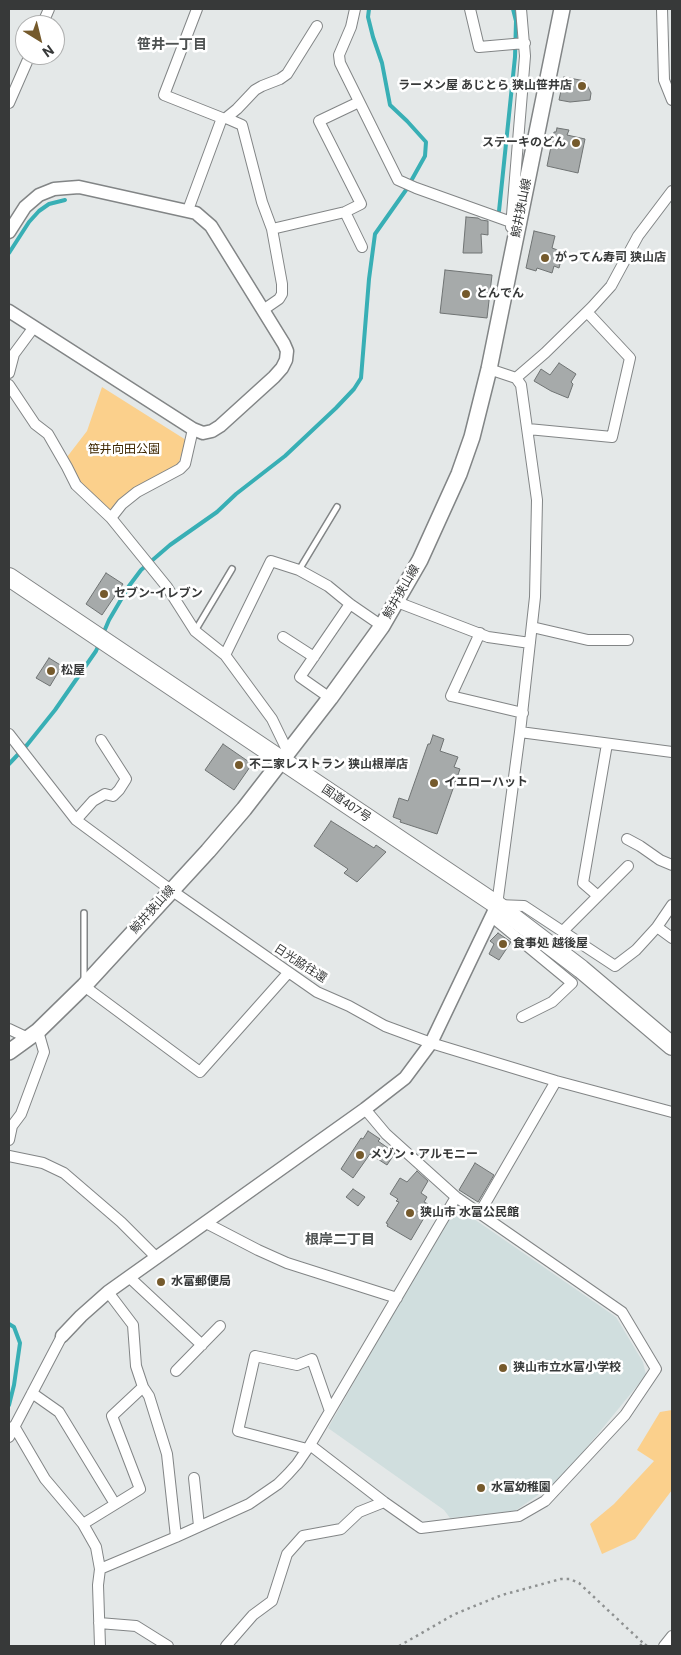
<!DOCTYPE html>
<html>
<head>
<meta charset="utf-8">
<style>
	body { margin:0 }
	#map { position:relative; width:681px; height:1655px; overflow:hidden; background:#e4e8e8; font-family:Roboto,sans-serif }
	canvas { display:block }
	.frame { position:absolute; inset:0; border:10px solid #373939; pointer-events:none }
	.north { position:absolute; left:15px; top:15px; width:50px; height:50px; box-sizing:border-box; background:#fff; border:1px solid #afb0b0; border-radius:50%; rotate:144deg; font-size:14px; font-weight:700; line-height:20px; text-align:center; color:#373939 }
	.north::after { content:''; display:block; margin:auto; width:18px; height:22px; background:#755a2c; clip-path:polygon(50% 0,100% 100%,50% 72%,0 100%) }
</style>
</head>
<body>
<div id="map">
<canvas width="681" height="1655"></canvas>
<div class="frame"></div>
<div class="north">N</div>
</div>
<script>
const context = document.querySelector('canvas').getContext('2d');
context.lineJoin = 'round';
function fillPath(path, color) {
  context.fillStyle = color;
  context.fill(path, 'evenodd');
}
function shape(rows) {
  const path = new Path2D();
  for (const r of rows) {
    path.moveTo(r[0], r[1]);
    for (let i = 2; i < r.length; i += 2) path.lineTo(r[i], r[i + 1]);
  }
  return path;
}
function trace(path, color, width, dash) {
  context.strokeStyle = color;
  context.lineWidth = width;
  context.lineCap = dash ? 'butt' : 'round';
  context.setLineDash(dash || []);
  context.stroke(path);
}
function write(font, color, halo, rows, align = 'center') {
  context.font = font + ' Roboto,"Noto Sans JP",sans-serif';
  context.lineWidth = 5;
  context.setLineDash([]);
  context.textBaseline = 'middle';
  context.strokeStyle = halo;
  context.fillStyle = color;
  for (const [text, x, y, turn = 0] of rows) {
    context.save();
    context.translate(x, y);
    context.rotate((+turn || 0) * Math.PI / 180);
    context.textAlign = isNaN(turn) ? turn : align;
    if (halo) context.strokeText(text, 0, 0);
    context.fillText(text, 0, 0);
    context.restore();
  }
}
const built = shape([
	[461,1210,616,1317,643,1362,646,1375,561,1479,515,1511,450,1518,444,1510,328,1428,450,1214]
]);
const green = shape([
	[102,387,186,440,178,465,112,512,79,483,67,457,87,431],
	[672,1410,672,1490,635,1539,602,1554,590,1524,614,1504,654,1461,637,1450,660,1412]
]);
const stream = shape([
	[499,211,515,57,516,21,513,9],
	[9,253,29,222,39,211,49,204,65,200],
	[103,634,109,620,129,586,141,570,170,545,217,512,236,494,285,456,336,408,354,389,361,378,369,279,375,234,406,190,425,156,426,142,407,121,390,105,382,63,373,37,368,17,369,9],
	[9,764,27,745,55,710,96,651,100,642],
	[9,1324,14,1327,20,1343,14,1385,9,1405]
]);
const building = shape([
	[564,77,585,81,591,93,590,100,570,102,559,100,564,77],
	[557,128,569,130,567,135,585,139,578,173,547,166,554,132,556,132,557,128],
	[466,217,478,218,481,220,488,221,488,235,481,234,482,253,463,253,466,217],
	[534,231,555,236,552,248,563,252,559,268,554,266,552,273,537,268,536,271,526,268,534,231],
	[445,270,492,275,487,318,440,313,445,270],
	[559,363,576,374,571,382,573,384,568,398,551,391,534,381,541,369,550,375,559,363],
	[106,573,123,584,102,615,86,604,106,573],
	[49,658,62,666,50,686,36,678,49,658],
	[433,735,444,739,440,751,458,757,454,767,460,769,437,834,400,822,401,820,393,817,399,798,408,801,428,744,430,744,433,735],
	[223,744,252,764,234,790,205,770,223,744],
	[331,821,374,848,376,845,386,852,357,882,344,873,348,869,314,846,331,821],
	[498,933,511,942,499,960,489,954,494,944,490,941,498,933],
	[368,1131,380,1139,378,1141,395,1153,387,1165,370,1154,353,1178,341,1169,361,1138,363,1139,368,1131],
	[475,1163,494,1175,478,1202,459,1190,475,1163],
	[417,1171,428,1181,421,1193,427,1197,424,1202,428,1204,425,1210,428,1211,411,1240,387,1226,388,1224,386,1223,399,1202,396,1201,398,1199,390,1194,400,1178,407,1182,417,1171],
	[353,1189,365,1197,358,1206,346,1197,353,1189]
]);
const path = shape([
	[399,1646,453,1615,472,1607,502,1595,561,1579,570,1579,579,1583,643,1643],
	[640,1646,643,1643,647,1646]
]);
const service = shape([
	[299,570,337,507],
	[195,631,232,569],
	[84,913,84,980]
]);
const minor = shape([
	[355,9,351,27,339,55,340,63,398,180,416,188,511,222,519,222],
	[470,9,479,47,525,43],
	[662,9,664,80,672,100],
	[42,25,49,9],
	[9,103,30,55],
	[188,210,222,118,164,95,197,9],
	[345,212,362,247],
	[511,227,525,56,521,9],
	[272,229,345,212,361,204,319,121,359,102],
	[263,310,279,299,282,294,282,284,272,229,262,202,242,125,226,118,237,109,255,90,262,86,280,79,287,74,317,26],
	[489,369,516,378,521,385,537,500,535,597,520,732,497,905,524,906,615,966,636,950,657,927,672,905],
	[9,373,14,354,34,327],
	[516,378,545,353,592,307,611,286,638,236,672,191],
	[9,385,35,424,48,434,67,467,76,485,111,518,167,587,195,631,225,655,272,719,288,752],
	[528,429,612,437,630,358,587,312],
	[111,518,122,504,137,492,180,469,185,464,193,429],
	[397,602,488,637,530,643],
	[532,627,588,640,628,640],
	[480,633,451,696,523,713],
	[283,637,314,657],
	[225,655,271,561,299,570,328,586,350,604,382,626],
	[330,698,300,677,350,604],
	[520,732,672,752],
	[9,734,76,820,171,890,317,992,349,1006,385,1026,431,1043,556,1081,672,1112],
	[76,820,93,801,105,794,113,796,119,790,126,779,101,740],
	[627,839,640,846,660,860,672,865],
	[598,896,583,883,607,744],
	[492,917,572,983,552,1002,522,1017],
	[657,927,672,938],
	[563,931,628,866],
	[84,986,200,1072,288,973],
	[9,1029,28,1038],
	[9,1140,12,1126,21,1114,44,1052,38,1031],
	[9,1156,43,1163,64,1173,121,1222,157,1258],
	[479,1214,556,1081],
	[206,1223,258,1250,287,1263,397,1298],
	[129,1277,202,1345],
	[108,1292,133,1325,136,1366,143,1387,149,1396,167,1454,176,1537],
	[176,1371,220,1326],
	[32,1393,59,1412,115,1504],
	[14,1426,45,1479,83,1524,96,1547,100,1569,98,1585,100,1646],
	[9,1437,62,1336],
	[310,1445,384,1502,421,1528,519,1516,545,1501,625,1415,656,1369,622,1312,456,1197,386,1134,365,1109],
	[307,1449,238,1431,255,1356,297,1365,312,1359,330,1411],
	[194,1478,199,1526],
	[83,1524,140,1489,112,1416,143,1387],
	[100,1569,176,1537,249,1504,278,1484,288,1474,297,1464,310,1445,456,1197],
	[99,1623,136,1626,168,1646],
	[226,1646,253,1615,272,1601,287,1554,303,1536,341,1529,359,1512,384,1502],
	[664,1646,672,1636]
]);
const tertiary = shape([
	[9,232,25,207,39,195,54,189,66,188,79,187,196,213,211,226,263,310,284,344,287,351,286,360,282,368,274,377,220,426,212,431,203,433,193,429,9,311],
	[62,1336,81,1316,108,1292,365,1109,405,1078,431,1043,497,905]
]);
const secondary = shape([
	[9,1052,38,1031,84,986,208,851,244,809,330,698,382,626,420,560,459,474,472,437,489,369,562,9]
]);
const trunk = shape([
	[9,577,497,905,581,969,672,1046]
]);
const markers = [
	[582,86,5,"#755a2c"],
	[576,143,5,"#755a2c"],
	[545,258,5,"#755a2c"],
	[466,294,5,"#755a2c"],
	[104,594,5,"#755a2c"],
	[51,671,5,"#755a2c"],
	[239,765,5,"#755a2c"],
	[434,783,5,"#755a2c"],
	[503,944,5,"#755a2c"],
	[360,1155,5,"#755a2c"],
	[410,1213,5,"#755a2c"],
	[161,1282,5,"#755a2c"],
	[503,1368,5,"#755a2c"],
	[481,1488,5,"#755a2c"]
];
const poiNames = [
	["ラーメン屋 あじとら 狭山笹井店",572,86,"right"],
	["ステーキのどん",566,143,"right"],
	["がってん寿司 狭山店",555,258],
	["とんでん",476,294],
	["セブン-イレブン",114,594],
	["松屋",61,671],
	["不二家レストラン 狭山根岸店",249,765],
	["イエローハット",444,783],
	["食事処 越後屋",513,944],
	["メゾン・アルモニー",370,1155],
	["狭山市 水富公民館",420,1213],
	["水富郵便局",171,1282],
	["狭山市立水富小学校",513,1368],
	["水富幼稚園",491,1488]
];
const streetNames = [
	["鯨井狭山線",522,208,-79],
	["鯨井狭山線",402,592,-60],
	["国道407号",346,804,34],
	["鯨井狭山線",153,910,-48],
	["日光脇往還",300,964,33]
];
const parkNames = [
	["笹井向田公園",124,450]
];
const neighbourhoodNames = [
	["笹井一丁目",172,45],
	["根岸二丁目",340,1240]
];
fillPath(built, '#d0dede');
fillPath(green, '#fbd08c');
trace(stream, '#38afb5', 4);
fillPath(building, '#a6aaaa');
trace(building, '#6f7373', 1);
trace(service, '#828586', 8);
trace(minor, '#828586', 12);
trace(tertiary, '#828586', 15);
trace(secondary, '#828586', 18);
trace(trunk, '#828586', 20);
trace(path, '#8e9191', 2.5, [2.5, 4]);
trace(service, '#fff', 5);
trace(minor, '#fff', 10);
trace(tertiary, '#fff', 12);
trace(secondary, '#fff', 15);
trace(trunk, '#fff', 18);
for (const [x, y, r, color] of markers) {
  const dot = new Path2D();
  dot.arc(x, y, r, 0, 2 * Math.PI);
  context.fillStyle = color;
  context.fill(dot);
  trace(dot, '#fff', 2);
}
write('bold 12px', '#373939', '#fff', poiNames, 'left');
write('12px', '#373939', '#fff', streetNames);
write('12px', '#3c2600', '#fff', parkNames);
write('bold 14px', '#4e5252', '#fff', neighbourhoodNames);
</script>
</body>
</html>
